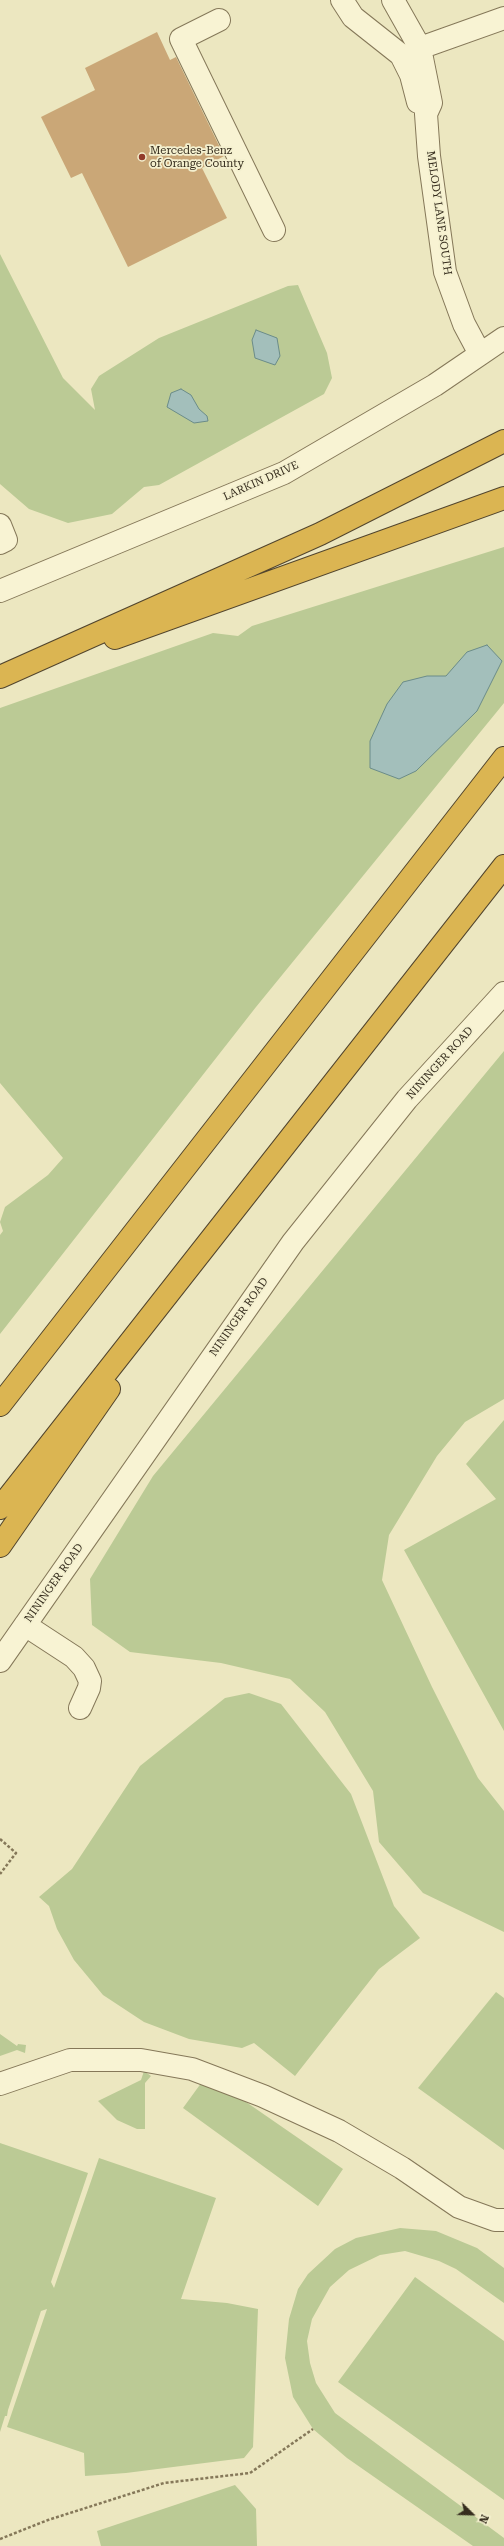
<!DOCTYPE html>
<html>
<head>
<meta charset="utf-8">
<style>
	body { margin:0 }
	#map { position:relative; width:504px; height:2546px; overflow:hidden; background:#ece7c0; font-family:"Roboto Serif",serif }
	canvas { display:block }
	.north { position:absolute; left:452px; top:2494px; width:40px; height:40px; -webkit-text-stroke:3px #f4f0cf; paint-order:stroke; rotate:113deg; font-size:11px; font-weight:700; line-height:16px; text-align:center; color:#352c1d }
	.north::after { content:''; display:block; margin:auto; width:14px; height:18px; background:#352c1d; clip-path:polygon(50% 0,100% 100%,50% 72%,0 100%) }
</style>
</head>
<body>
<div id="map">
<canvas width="504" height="2546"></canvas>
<div class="north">N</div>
</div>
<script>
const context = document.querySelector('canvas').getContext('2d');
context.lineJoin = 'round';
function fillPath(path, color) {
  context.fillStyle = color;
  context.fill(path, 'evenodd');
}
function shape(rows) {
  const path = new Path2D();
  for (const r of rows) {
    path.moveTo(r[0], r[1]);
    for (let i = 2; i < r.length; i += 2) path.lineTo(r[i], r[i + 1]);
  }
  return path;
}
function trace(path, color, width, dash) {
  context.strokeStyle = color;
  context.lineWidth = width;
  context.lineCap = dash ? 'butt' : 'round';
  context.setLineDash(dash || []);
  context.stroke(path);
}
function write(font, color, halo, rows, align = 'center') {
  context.font = font + ' "Roboto Serif",serif';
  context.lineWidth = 3.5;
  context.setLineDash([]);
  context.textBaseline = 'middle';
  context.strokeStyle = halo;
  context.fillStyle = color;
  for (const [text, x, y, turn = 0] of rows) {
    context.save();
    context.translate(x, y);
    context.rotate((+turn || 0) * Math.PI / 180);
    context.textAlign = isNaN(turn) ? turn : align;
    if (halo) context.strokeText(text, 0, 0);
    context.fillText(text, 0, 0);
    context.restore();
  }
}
const green = shape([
	[0,254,63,378,95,410,91,389,99,376,159,338,288,286,298,285,327,353,332,378,324,394,159,485,144,487,112,514,68,523,29,509,0,484],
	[504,547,504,703,256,1007,0,1334,0,1235,3,1231,0,1222,5,1207,48,1175,63,1158,0,1083,0,708,213,633,238,636,252,626],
	[504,1051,504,1399,465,1422,437,1456,389,1535,382,1580,432,1687,478,1778,504,1811,504,1932,423,1893,379,1842,373,1791,325,1712,290,1679,221,1663,130,1652,92,1625,90,1579,153,1476],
	[504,1420,504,1731,404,1550,496,1499,466,1464],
	[249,1693,281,1704,351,1794,394,1906,420,1938,379,1969,295,2076,254,2043,242,2048,189,2039,144,2022,103,1995,74,1960,57,1929,49,1906,39,1897,72,1869,140,1766,225,1698],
	[496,1992,504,1998,504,2150,418,2088],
	[0,2034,17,2046,18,2044,26,2045,25,2053,17,2050,0,2056],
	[144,2071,151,2076,145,2083,145,2129,137,2129,117,2120,98,2101,141,2080],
	[207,2075,343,2169,318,2206,183,2108],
	[0,2143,88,2173,51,2282,54,2288,99,2158,216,2198,181,2299,227,2303,258,2309,253,2447,244,2458,126,2473,85,2476,84,2453,7,2427,47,2309,41,2311,8,2410,7,2416,5,2416,0,2432],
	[400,2228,436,2231,477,2248,504,2268,504,2303,456,2269,439,2261,405,2251,380,2255,349,2270,330,2287,312,2319,307,2341,310,2363,316,2383,335,2413,504,2538,504,2546,473,2546,347,2458,313,2429,293,2397,285,2358,289,2319,298,2289,308,2274,335,2249,356,2238],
	[415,2277,504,2341,504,2500,338,2382],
	[235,2485,256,2509,257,2546,101,2546,97,2531]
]);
const water = shape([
	[256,330,277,338,280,356,275,365,255,358,252,340,256,330],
	[181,389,191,395,199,409,207,416,208,421,194,423,167,407,171,393,181,389],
	[487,645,502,661,477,711,416,771,399,779,370,768,370,741,387,704,403,682,427,676,446,676,467,652,487,645]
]);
const building = shape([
	[157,32,170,60,176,57,224,156,202,168,227,218,128,267,82,173,71,178,41,117,95,90,85,68]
]);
const path = shape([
	[0,1839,16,1853,0,1874],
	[0,2539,48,2520,164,2483,250,2473,313,2429]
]);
const minor = shape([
	[342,0,353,17,401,55,411,75,418,102],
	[393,0,420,48,431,103,426,114,429,156,445,272,464,324,480,354],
	[219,20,181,39,274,230],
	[420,48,504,18],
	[0,525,6,540,0,543],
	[0,591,284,473,435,385,504,338],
	[25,1625,74,1657,84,1668,90,1681,89,1688,80,1708],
	[0,1661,293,1242,407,1099,504,993],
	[0,2084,70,2060,141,2060,192,2069,263,2096,339,2131,402,2168,459,2207,495,2220,504,2220]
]);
const highway = shape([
	[115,638,504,498],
	[0,677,320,534,504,441],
	[0,1405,504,758],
	[0,1508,504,866],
	[0,1546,109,1389]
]);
const markers = [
	[142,157,4,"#923b2a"]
];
const poiNames = [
	["Mercedes-Benz",150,151],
	["of Orange County",150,164]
];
const streetNames = [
	["MELODY LANE SOUTH",439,213,82],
	["LARKIN DRIVE",261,481,-24],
	["NININGER ROAD",440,1063,-48],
	["NININGER ROAD",239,1317,-55],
	["NININGER ROAD",54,1583,-55]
];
fillPath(green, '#bbca95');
fillPath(water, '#a3bfbb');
trace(water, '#6b8c89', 1);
fillPath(building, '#caa777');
trace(minor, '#857859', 24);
trace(highway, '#52452d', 24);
trace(path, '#857859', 2.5, [3, 2]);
trace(minor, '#f8f3d3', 22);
trace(highway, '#dbb552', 22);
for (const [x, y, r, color] of markers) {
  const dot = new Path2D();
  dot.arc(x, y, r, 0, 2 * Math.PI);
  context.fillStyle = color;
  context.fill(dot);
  trace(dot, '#f4f0cf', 1.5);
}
write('11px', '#352c1d', '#f4f0cf', poiNames, 'left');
write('11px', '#352c1d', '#f4f0cf', streetNames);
</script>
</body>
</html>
